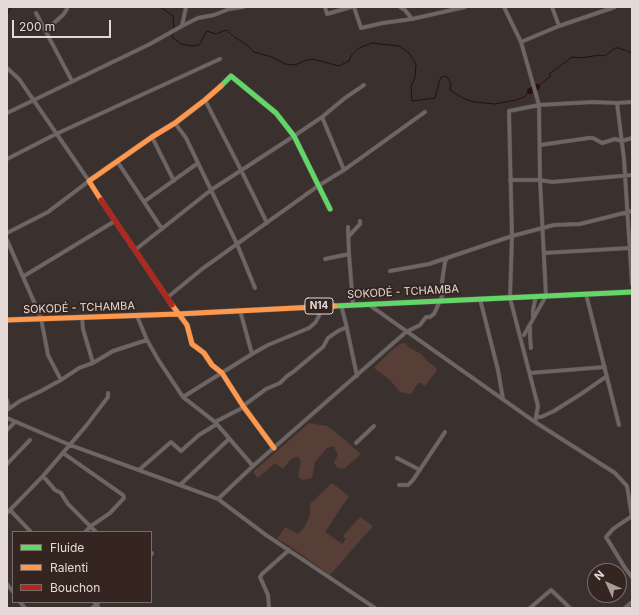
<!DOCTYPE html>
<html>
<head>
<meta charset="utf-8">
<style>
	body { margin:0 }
	#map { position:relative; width:639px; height:615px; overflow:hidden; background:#3a312e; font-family:Inter,sans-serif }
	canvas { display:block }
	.frame { position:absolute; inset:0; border:8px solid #e4d9d6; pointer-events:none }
	.legend { position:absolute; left:12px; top:531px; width:140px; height:72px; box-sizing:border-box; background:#342520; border:1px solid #7a6d69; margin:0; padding:5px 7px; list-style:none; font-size:12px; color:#e4d9d6 }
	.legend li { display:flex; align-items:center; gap:8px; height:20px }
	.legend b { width:20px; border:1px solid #7a6d69 }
	.north { position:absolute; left:587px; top:563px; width:40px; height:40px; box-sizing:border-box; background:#342520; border:1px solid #7a6d69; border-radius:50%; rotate:315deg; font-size:11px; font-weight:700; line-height:16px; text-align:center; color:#e4d9d6 }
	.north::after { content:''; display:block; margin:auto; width:14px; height:18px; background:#a89e9b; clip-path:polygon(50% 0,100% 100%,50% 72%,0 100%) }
	.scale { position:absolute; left:12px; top:20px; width:99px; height:18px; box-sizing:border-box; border:2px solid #e4d9d6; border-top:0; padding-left:5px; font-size:12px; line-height:14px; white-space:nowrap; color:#e4d9d6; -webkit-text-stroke:3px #342520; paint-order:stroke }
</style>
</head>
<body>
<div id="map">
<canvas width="639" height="615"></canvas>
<div class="frame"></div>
<ul class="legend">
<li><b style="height:5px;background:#63d668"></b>Fluide</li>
<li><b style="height:5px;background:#ff974d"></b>Ralenti</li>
<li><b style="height:5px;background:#b3261e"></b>Bouchon</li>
</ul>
<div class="north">N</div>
<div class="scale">200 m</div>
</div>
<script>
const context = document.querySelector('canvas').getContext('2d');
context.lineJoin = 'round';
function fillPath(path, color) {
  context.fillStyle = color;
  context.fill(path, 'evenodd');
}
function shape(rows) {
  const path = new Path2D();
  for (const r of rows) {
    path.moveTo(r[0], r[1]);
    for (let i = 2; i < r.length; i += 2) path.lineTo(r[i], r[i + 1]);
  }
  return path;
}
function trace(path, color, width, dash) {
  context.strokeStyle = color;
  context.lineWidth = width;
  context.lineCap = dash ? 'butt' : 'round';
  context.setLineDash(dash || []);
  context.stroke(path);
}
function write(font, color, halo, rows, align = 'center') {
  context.font = font + ' Inter,sans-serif';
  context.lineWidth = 4;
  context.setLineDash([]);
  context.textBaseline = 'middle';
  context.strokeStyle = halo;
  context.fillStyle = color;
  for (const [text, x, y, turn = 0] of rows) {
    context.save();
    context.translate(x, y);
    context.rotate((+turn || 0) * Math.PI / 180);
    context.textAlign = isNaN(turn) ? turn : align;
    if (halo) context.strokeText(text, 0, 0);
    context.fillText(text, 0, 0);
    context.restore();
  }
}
const green = shape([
	[406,343,408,347,421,354,427,361,437,368,436,372,425,386,420,383,418,383,411,394,400,392,390,380,374,368,391,351,400,344],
	[309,423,327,426,339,435,361,454,344,469,338,468,334,463,338,454,333,446,327,448,315,462,312,478,303,480,298,477,301,460,297,457,291,459,283,469,275,463,258,478,253,472],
	[332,483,349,496,325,532,342,544,346,539,343,536,360,517,373,526,330,575,288,545,277,539,285,527,298,534,304,528,310,515,310,504]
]);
const stream = shape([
	[160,7,173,16,174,29],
	[7,14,12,7],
	[174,32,172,37,181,44,192,46,199,45,207,31,216,34,226,30,236,38,247,45,254,52,272,57,285,64,295,65,304,61,313,59,339,66,349,61,351,56,359,48,372,43,399,46,409,53,416,64,415,77,411,87,412,101,435,98,439,82,441,77,446,76,451,83,450,90,463,98,474,102,495,104,516,100,524,97,530,91],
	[537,87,551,76,549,75,550,73,555,70,572,57,581,58,599,55,605,56,615,48,619,48,630,52,632,55]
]);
const river = shape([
	[530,91,537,87]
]);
const street = shape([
	[325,7,327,14,351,7],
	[354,7,361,28,383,23,412,19,465,7],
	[400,7,405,10,412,19],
	[504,7,521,42,539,105,540,180,546,296,524,335],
	[552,7,559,26],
	[36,13,72,81],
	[182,26,198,18,214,15,229,9,243,7],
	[46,30,63,15,67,9],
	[521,42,559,26,615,7],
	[7,68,19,79,89,181,48,212,7,233],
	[205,100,241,170,267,223],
	[617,103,632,102],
	[7,113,150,44,182,26,186,7],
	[322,117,344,170],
	[175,123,186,138,211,190,237,244,255,288],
	[152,137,174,181],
	[540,145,589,138,593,138,602,143,615,139,622,141,632,138],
	[7,159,56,134,220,59],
	[117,161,162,229],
	[510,180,540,180,552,182,632,175],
	[145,201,198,163],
	[348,227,349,254],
	[349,236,360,224,360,221],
	[7,240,41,318,48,355,61,380],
	[135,250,211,190,294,136,322,117,345,98,364,85],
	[544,253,630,248],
	[325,259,349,254,353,305],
	[390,271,429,264,512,236,554,225,580,224,632,211],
	[24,276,115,221],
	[586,294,619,425],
	[168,297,202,269,318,186,344,170,425,112],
	[480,299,498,370,503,399],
	[368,304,535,422,615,473,627,486,632,517],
	[341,305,346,324,357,376],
	[241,314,252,354],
	[137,316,147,340,159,361,183,397,215,422,253,466],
	[82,317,83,329,93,363],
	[533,317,533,310,536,296],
	[530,327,530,337,531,348],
	[530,373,605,367],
	[183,397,252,354,268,345,309,328,315,323,319,316,318,306],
	[7,400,9,408],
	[243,406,266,389,280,383,287,376,293,372,323,347,328,338,338,331,347,327],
	[7,410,20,401,41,391,61,380,79,368,93,363,113,351,147,340],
	[536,417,541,417,554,411,581,394,607,376],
	[7,418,70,445,218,499,266,535,375,608],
	[215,422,244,407],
	[535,422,538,406,510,298,512,236,509,111,539,105,593,102,617,103,624,159,632,284],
	[7,430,15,422],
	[356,443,374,426],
	[63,453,123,495,124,498,110,513,91,526,85,532],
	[397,458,420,470],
	[7,464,30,440],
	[139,470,171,442,181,451,199,435,217,424],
	[43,476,55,490,61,493,68,504,96,532],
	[180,485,229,439],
	[399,485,408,485,413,480,445,432],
	[218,499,253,466,406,332,420,325,426,317,430,317,434,314,443,294,442,282,445,262,447,258],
	[10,510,31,532],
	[7,513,43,476,86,426,108,397,108,393],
	[632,516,613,529,606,537,625,568,632,577],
	[151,555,152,553],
	[7,584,13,592],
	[20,602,25,608],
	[94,602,99,608],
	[92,608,99,602],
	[269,608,268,595,260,577,262,574,289,550],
	[530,608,551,590,570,608],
	[625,608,632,602]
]);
const fast = shape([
	[221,86,231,76,276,113,294,136,330,209],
	[335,306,632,292]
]);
const slow = shape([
	[101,200,89,181,152,137,175,123,205,100,221,86],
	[172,305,187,325,192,344,204,353,212,365,222,373,243,406,274,448],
	[7,320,178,314,335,306]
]);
const jam = shape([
	[101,200,172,305]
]);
const shields = [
	[319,306,28]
];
const shieldNames = [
	["N14",319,306]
];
const streetNames = [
	["SOKODÉ - TCHAMBA",403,292,-3],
	["SOKODÉ - TCHAMBA",79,308,-2]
];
fillPath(green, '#573f38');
trace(stream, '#2c0f08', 1);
trace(river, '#2c0f08', 6);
trace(street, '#574f4d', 4.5);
trace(fast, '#574f4d', 6);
trace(slow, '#574f4d', 6);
trace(jam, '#574f4d', 6);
trace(street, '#6d6664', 3.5);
trace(fast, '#63d668', 5);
trace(slow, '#ff974d', 5);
trace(jam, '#b3261e', 5);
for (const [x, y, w] of shields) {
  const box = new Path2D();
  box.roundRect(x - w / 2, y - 8, w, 16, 3);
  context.fillStyle = '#342520';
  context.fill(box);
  trace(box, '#e4d9d6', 1);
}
write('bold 10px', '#e4d9d6', null, shieldNames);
write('11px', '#e4d9d6', '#342520', streetNames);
</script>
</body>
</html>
